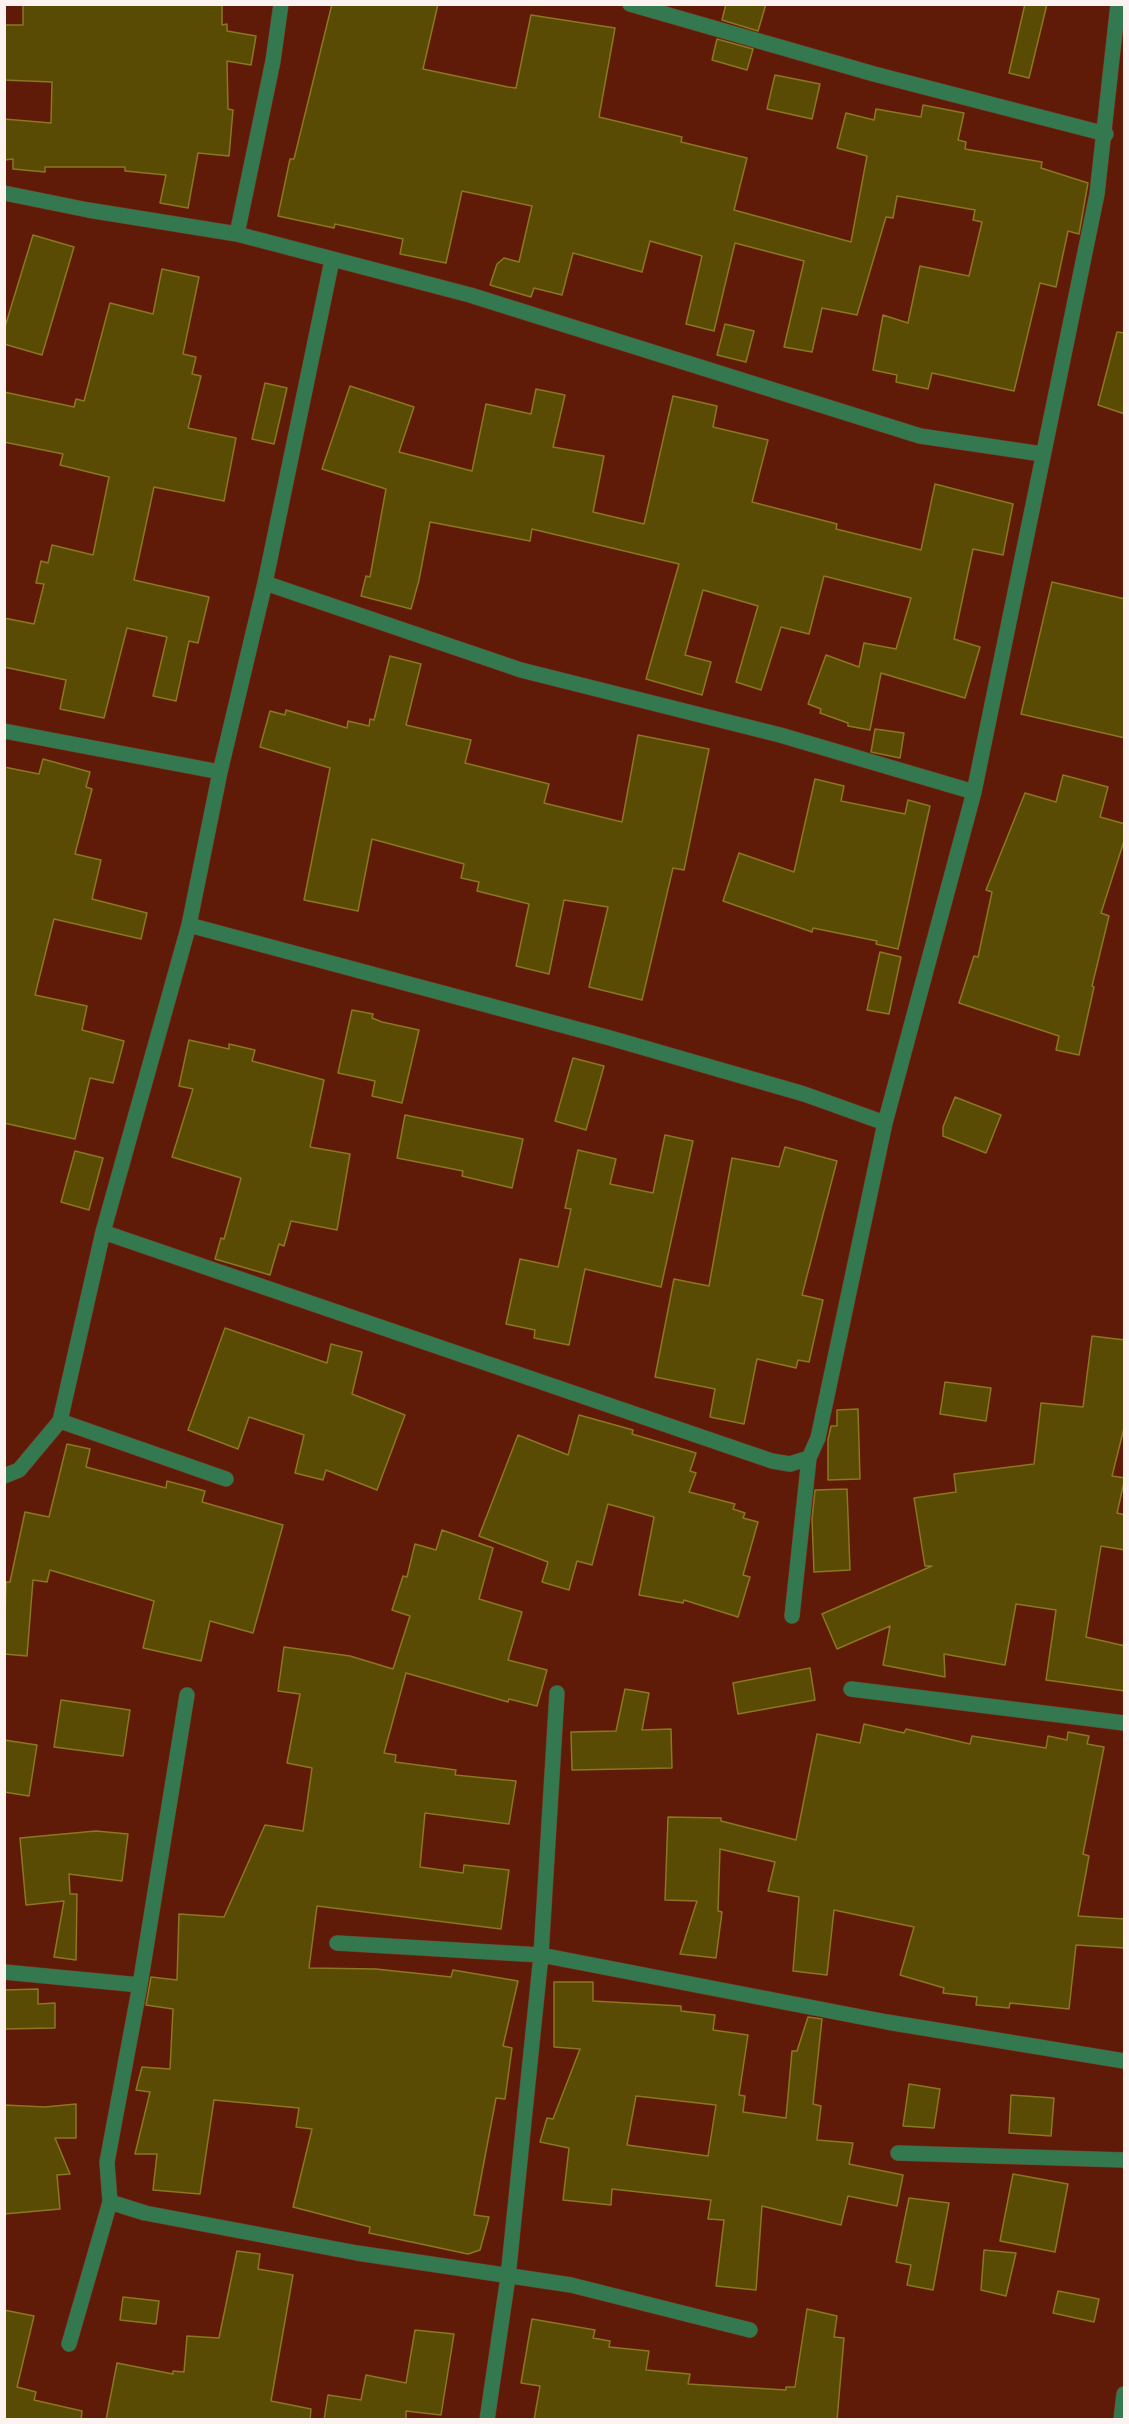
<!DOCTYPE html>
<html>
<head>
<meta charset="utf-8">
<style>
	body { margin:0 }
	#map { position:relative; width:1129px; height:2424px; overflow:hidden; background:#601b08; font-family:"Source Serif 4",serif }
	canvas { display:block }
	.frame { position:absolute; inset:0; border:6px solid #fcf3f0; pointer-events:none }
</style>
</head>
<body>
<div id="map">
<canvas width="1129" height="2424"></canvas>
<div class="frame"></div>
</div>
<script>
const context = document.querySelector('canvas').getContext('2d');
context.lineJoin = 'round';
function fillPath(path, color) {
  context.fillStyle = color;
  context.fill(path, 'evenodd');
}
function shape(rows) {
  const path = new Path2D();
  for (const r of rows) {
    path.moveTo(r[0], r[1]);
    for (let i = 2; i < r.length; i += 2) path.lineTo(r[i], r[i + 1]);
  }
  return path;
}
function trace(path, color, width, dash) {
  context.strokeStyle = color;
  context.lineWidth = width;
  context.lineCap = dash ? 'butt' : 'round';
  context.setLineDash(dash || []);
  context.stroke(path);
}
const building = shape([
	[23,4,222,4,222,25,227,24,227,31,256,36,251,65,227,61,228,109,233,110,229,156,198,153,188,208,160,203,166,175,125,171,125,167,45,167,45,172,13,169,13,159,4,160,4,119,51,123,52,82,4,80,4,25,23,25,23,4],
	[332,4,438,4,423,69,508,87,516,88,531,15,615,28,599,117,682,137,681,142,747,158,734,210,851,242,867,156,837,148,846,113,874,120,876,109,921,117,923,105,964,113,958,140,966,142,965,149,1042,162,1041,168,1088,183,1079,234,1068,231,1056,287,1040,283,1014,391,932,373,928,389,896,382,897,375,873,370,883,315,908,323,920,266,969,276,982,222,973,220,975,210,897,196,893,218,886,217,857,315,822,308,812,352,784,347,804,261,735,243,714,331,686,324,702,256,650,241,642,272,573,253,562,295,534,288,531,297,490,285,497,264,504,258,519,262,532,206,462,191,446,263,400,254,403,239,335,224,334,228,278,216,290,159,294,159,332,4],
	[726,4,766,4,758,31,722,20,726,4],
	[1025,4,1047,4,1029,78,1009,73,1025,4],
	[717,39,753,49,747,70,712,60,717,39],
	[775,75,820,84,812,119,767,109,775,75],
	[33,235,74,247,42,355,4,344,4,330,33,235],
	[162,269,199,277,183,354,196,357,192,374,201,376,188,428,236,438,224,501,154,487,134,580,209,597,198,643,189,641,176,701,153,696,167,637,127,628,104,718,60,709,66,680,4,667,4,618,34,624,44,584,36,583,41,561,48,563,52,545,93,555,109,477,60,465,63,454,4,442,4,392,74,407,76,399,84,401,110,303,153,314,162,269],
	[725,324,754,331,746,362,717,355,725,324],
	[1117,332,1125,333,1125,414,1098,405,1117,332],
	[265,383,287,388,274,444,252,439,265,383],
	[350,386,414,407,399,452,472,471,486,404,531,414,536,389,565,395,553,447,604,456,593,512,644,524,673,396,717,406,713,427,768,440,752,502,837,524,836,529,921,550,935,484,1013,504,1003,555,973,549,954,639,980,647,965,698,881,673,870,730,848,726,848,723,820,713,821,709,808,704,826,655,859,667,864,643,896,649,911,598,824,576,809,634,781,627,761,690,736,682,758,606,703,590,685,655,711,662,702,695,646,679,679,564,532,529,530,541,430,522,419,580,411,609,361,596,366,576,370,577,386,489,322,469,350,386],
	[1052,582,1125,599,1125,738,1021,714,1052,582],
	[390,656,421,664,406,725,471,740,465,763,549,784,544,803,622,822,638,735,709,749,684,870,673,868,642,1000,589,987,608,907,564,900,549,974,516,966,529,904,477,891,479,882,461,878,464,864,372,839,358,911,304,900,330,768,260,747,270,711,285,715,286,710,347,728,348,721,369,726,370,719,374,720,390,656],
	[875,729,904,733,900,758,871,752,875,729],
	[43,759,90,772,86,787,92,789,75,854,101,860,92,899,147,913,141,939,54,919,35,995,87,1006,82,1030,124,1041,113,1083,90,1078,75,1139,4,1123,4,767,39,774,43,759],
	[1063,775,1108,787,1100,817,1125,824,1125,838,1101,913,1109,916,1092,986,1094,987,1079,1055,1056,1050,1059,1036,959,1003,974,956,978,957,992,892,986,890,1025,793,1056,802,1063,775],
	[815,779,844,786,841,801,905,814,908,800,930,806,898,949,876,944,877,941,813,928,812,932,723,901,739,853,794,872,815,779],
	[880,952,901,957,889,1014,867,1010,880,952],
	[352,1010,373,1014,372,1018,382,1022,419,1030,402,1103,372,1096,375,1081,338,1073,352,1010],
	[189,1040,229,1049,229,1044,255,1050,252,1061,324,1080,310,1147,350,1154,337,1230,291,1221,284,1246,279,1244,270,1275,215,1259,221,1238,224,1239,241,1178,172,1157,193,1089,179,1086,189,1040],
	[573,1058,604,1066,586,1130,555,1121,573,1058],
	[955,1097,1001,1115,986,1153,943,1136,943,1127,955,1097],
	[405,1115,523,1139,512,1188,462,1176,463,1171,397,1158,405,1115],
	[665,1135,693,1141,661,1287,585,1269,569,1345,534,1338,535,1330,506,1324,520,1259,558,1267,571,1209,565,1208,578,1150,616,1159,610,1184,653,1193,665,1135],
	[785,1147,837,1161,802,1295,823,1300,809,1362,798,1360,796,1368,757,1359,744,1424,710,1417,715,1389,655,1377,674,1279,709,1286,732,1158,779,1167,785,1147],
	[75,1151,103,1158,89,1210,61,1202,75,1151],
	[225,1328,327,1363,331,1344,362,1352,352,1394,405,1415,377,1490,326,1470,323,1480,295,1473,304,1435,249,1417,238,1449,188,1430,225,1328],
	[1092,1336,1125,1340,1125,1424,1112,1476,1125,1478,1117,1513,1125,1515,1125,1550,1101,1546,1086,1637,1125,1646,1125,1691,1046,1680,1056,1610,1016,1604,1005,1665,944,1654,945,1677,883,1665,890,1626,837,1649,822,1614,932,1566,925,1566,914,1498,956,1492,954,1474,1034,1464,1041,1403,1083,1407,1092,1336],
	[945,1382,991,1388,986,1421,940,1414,945,1382],
	[858,1409,860,1479,828,1480,828,1440,831,1426,837,1426,837,1410,858,1409],
	[579,1415,633,1430,632,1434,696,1453,690,1471,696,1473,689,1492,735,1504,733,1509,745,1513,743,1518,758,1522,743,1575,750,1577,738,1617,684,1600,683,1603,639,1595,654,1517,608,1504,592,1565,577,1561,569,1590,542,1582,548,1562,479,1536,518,1435,568,1455,579,1415],
	[67,1444,90,1449,86,1467,166,1488,167,1481,205,1491,202,1502,283,1525,253,1633,210,1621,201,1661,143,1648,154,1601,50,1570,47,1582,33,1580,27,1656,4,1654,6,1582,10,1582,25,1512,49,1517,67,1444],
	[847,1489,850,1570,814,1572,812,1519,815,1490,847,1489],
	[442,1530,493,1548,479,1599,522,1612,508,1660,547,1670,537,1706,509,1699,508,1702,406,1673,384,1753,396,1755,395,1762,456,1770,455,1775,516,1781,509,1824,425,1813,420,1867,463,1873,464,1865,509,1870,501,1929,317,1906,309,1968,376,1969,451,1977,453,1970,518,1981,503,2046,512,2048,505,2099,496,2098,474,2215,489,2217,480,2250,468,2254,369,2233,370,2227,293,2207,312,2129,296,2127,299,2108,214,2100,200,2194,153,2190,157,2154,135,2154,150,2092,136,2090,142,2067,170,2069,173,2009,146,2005,151,1977,177,1980,179,1914,224,1917,265,1825,303,1831,312,1768,287,1763,300,1694,278,1691,284,1647,350,1656,393,1669,410,1616,392,1610,403,1576,407,1577,415,1544,436,1550,442,1530],
	[810,1668,815,1700,738,1714,733,1683,810,1668],
	[625,1689,649,1693,642,1730,671,1729,672,1768,572,1770,571,1732,616,1731,625,1689],
	[61,1700,130,1710,123,1756,54,1747,61,1700],
	[864,1724,904,1733,906,1729,970,1744,972,1736,1046,1748,1048,1736,1067,1740,1068,1732,1089,1736,1087,1744,1104,1747,1083,1854,1089,1856,1078,1916,1125,1919,1125,1948,1076,1945,1069,2009,1010,2003,1009,2008,976,2005,977,1997,943,1993,944,1988,900,1975,914,1927,834,1910,827,1975,793,1971,799,1897,768,1891,775,1862,720,1849,718,1911,722,1912,716,1958,680,1954,697,1901,665,1900,668,1817,721,1818,721,1821,796,1840,817,1734,860,1743,864,1724],
	[4,1740,37,1745,29,1796,4,1792,4,1740],
	[96,1831,128,1834,122,1881,69,1874,70,1894,77,1894,76,1960,54,1957,64,1901,26,1905,20,1838,96,1831],
	[554,1982,593,1982,593,2001,681,2006,681,2011,715,2015,713,2030,748,2035,739,2095,745,2096,743,2112,786,2118,792,2051,797,2051,808,2017,822,2019,813,2104,821,2106,817,2140,853,2143,849,2164,903,2175,897,2206,848,2196,841,2225,762,2206,756,2290,716,2286,724,2220,708,2219,711,2200,612,2189,611,2205,563,2200,569,2148,540,2142,547,2118,553,2119,580,2049,554,2047,554,1982],
	[636,2096,716,2105,708,2156,627,2145,636,2096],
	[38,1989,38,2004,55,2003,55,2028,4,2029,4,1990,38,1989],
	[909,2084,940,2089,934,2128,903,2126,909,2084],
	[1011,2095,1054,2098,1051,2136,1009,2133,1011,2095],
	[76,2104,76,2138,55,2138,70,2174,57,2175,60,2209,4,2214,4,2105,45,2107,76,2104],
	[1013,2174,1068,2184,1055,2252,1000,2241,1013,2174],
	[909,2198,949,2203,933,2290,907,2285,911,2265,896,2262,909,2198],
	[984,2250,1016,2253,1006,2296,981,2290,984,2250],
	[237,2251,260,2254,258,2269,293,2275,271,2401,311,2409,310,2420,106,2420,117,2363,173,2374,173,2371,184,2372,187,2336,219,2338,237,2251],
	[1058,2291,1099,2299,1094,2322,1053,2313,1058,2291],
	[123,2297,159,2301,156,2324,120,2320,123,2297],
	[807,2309,837,2316,834,2337,844,2338,837,2420,534,2420,540,2386,521,2383,532,2319,595,2330,593,2338,610,2341,609,2347,649,2351,646,2370,690,2374,688,2384,786,2390,786,2387,795,2387,807,2309],
	[4,2310,34,2316,17,2387,36,2392,34,2400,82,2411,81,2420,4,2420,4,2310],
	[415,2330,454,2334,441,2415,406,2411,406,2420,324,2420,328,2395,361,2400,366,2375,406,2383,415,2330]
]);
const service = shape([
	[60,1421,226,1479]
]);
const minor = shape([
	[630,4,874,74,1106,134],
	[4,193,88,210,237,234,470,295,920,436,1042,454],
	[237,234,273,61,281,4],
	[265,583,521,670,780,735,974,792],
	[4,731,220,772],
	[189,925,610,1038,804,1094,885,1123],
	[103,1232,772,1461,790,1464,809,1458,818,1438,885,1123,974,792,1097,194,1118,4],
	[4,1476,19,1470,60,1421,103,1232,189,925,220,772,265,583,332,260],
	[792,1616,809,1458],
	[851,1689,1124,1723],
	[187,1695,140,1985,107,2162,110,2202,145,2213,357,2253,571,2285,750,2330],
	[337,1943,541,1955,887,2022,1124,2061],
	[4,1972,140,1985],
	[898,2153,1124,2160],
	[69,2344,110,2202],
	[487,2420,508,2277,541,1955,557,1693],
	[1121,2420,1124,2394]
]);
fillPath(building, '#5a4b04');
trace(building, '#8b7721', 1.5);
trace(service, '#763928', 16);
trace(minor, '#763928', 16);
trace(service, '#347850', 15);
trace(minor, '#347850', 15);
</script>
</body>
</html>
